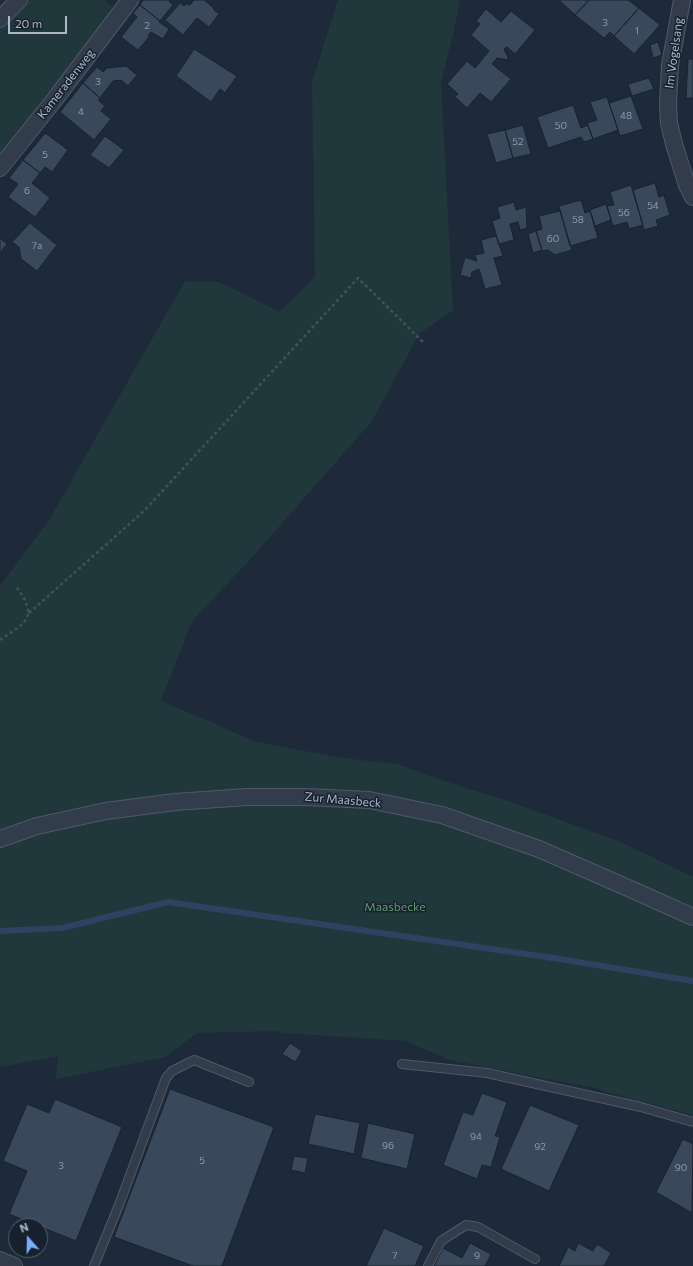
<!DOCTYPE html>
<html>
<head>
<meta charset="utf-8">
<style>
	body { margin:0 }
	#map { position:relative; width:693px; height:1266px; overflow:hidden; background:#1e2a3a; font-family:Commissioner,sans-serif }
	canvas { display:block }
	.north { position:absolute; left:8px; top:1218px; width:40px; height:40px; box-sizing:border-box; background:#17212e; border:1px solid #535d6b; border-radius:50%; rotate:340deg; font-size:11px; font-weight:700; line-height:16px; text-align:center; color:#acb6c7 }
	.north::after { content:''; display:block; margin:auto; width:14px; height:18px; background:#79adff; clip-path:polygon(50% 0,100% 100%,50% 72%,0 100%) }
	.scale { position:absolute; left:8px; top:16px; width:59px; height:18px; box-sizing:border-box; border:2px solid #acb6c7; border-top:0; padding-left:5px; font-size:12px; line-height:14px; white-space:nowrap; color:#acb6c7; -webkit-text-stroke:3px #17212e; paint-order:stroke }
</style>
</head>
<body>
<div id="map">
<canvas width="693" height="1266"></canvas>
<div class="north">N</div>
<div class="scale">20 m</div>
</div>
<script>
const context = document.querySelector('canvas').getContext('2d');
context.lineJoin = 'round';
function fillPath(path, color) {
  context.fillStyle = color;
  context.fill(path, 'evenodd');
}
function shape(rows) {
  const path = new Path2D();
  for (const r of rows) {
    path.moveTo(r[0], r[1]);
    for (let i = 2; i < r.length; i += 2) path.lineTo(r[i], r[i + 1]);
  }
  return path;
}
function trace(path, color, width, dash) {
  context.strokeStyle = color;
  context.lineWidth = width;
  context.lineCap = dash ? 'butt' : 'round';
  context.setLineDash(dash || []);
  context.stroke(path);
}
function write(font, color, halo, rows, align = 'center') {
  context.font = font + ' Commissioner,sans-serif';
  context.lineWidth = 3;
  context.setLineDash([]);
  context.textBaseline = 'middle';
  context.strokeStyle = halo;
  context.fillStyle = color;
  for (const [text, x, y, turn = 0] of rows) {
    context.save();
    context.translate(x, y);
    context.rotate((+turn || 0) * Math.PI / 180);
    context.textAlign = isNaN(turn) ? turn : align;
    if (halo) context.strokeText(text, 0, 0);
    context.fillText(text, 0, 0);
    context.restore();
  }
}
const green = shape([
	[26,0,104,0,114,8,0,155,0,27],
	[338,0,460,0,453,35,441,82,453,310,419,334,372,421,248,562,192,621,161,701,209,721,253,741,342,758,397,764,441,780,508,801,623,843,693,877,693,1115,610,1093,595,1088,449,1060,406,1041,282,1033,277,1031,197,1033,165,1057,56,1079,58,1056,0,1067,0,586,48,522,185,281,219,282,279,312,315,277,312,82]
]);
const stream = shape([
	[0,931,62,928,168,902,560,959,693,981]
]);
const building = shape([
	[143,0,168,0,173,5,160,21,140,5,143,0],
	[194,0,204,0,214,8,213,9,219,14,209,27,197,18,183,35,165,20,180,3,184,6,186,4,190,5,194,0],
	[559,0,589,0,575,15,559,0],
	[589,0,628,0,639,8,614,36,610,32,604,38,575,15,589,0],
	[140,5,160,21,159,22,169,29,163,39,151,32,148,36,149,37,138,50,121,37,137,17,133,13,140,5],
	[639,8,660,25,634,54,614,36,639,8],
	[486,9,501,22,511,11,535,30,515,54,507,47,504,49,509,60,497,58,492,64,511,79,491,102,480,93,467,108,455,97,458,94,447,84,467,61,475,68,489,51,471,35,480,24,476,21,486,9],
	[658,42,662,55,653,58,650,45,658,42],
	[194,49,237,76,225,93,220,89,211,102,176,76,194,49],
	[688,59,693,59,693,98,686,98,688,59],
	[126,66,137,75,128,86,121,80,113,81,100,98,83,83,97,67,103,72,107,68,126,66],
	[649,78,654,89,632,96,628,84,649,78],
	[83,83,100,98,98,100,105,106,101,111,111,119,94,140,60,112,83,83],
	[631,96,643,129,620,136,609,103,631,96],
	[607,97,618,130,593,139,587,123,597,120,590,102,607,97],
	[573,105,581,128,588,125,593,139,584,142,581,137,548,148,537,117,573,105],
	[523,125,531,154,513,158,505,130,523,125],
	[505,130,513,158,496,163,487,134,505,130],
	[45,133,68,150,52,172,45,167,40,173,23,160,45,133],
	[105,136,124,150,109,168,90,155,105,136],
	[23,160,40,173,32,183,50,198,35,217,8,197,18,184,9,178,23,160],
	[655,183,659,197,664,195,670,215,656,220,658,226,644,230,633,190,655,183],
	[631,185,643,225,629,229,627,222,613,226,607,206,614,205,610,192,631,185],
	[581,200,585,213,590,211,598,238,570,246,559,206,581,200],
	[514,202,516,210,526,207,527,228,520,230,518,222,510,224,514,240,499,244,492,221,500,218,497,207,514,202],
	[606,204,611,220,595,226,590,210,606,204],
	[560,211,572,250,555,255,548,250,542,251,536,231,542,229,539,216,560,211],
	[30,223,57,245,37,271,21,259,19,247,12,242,30,223],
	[536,231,542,250,533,253,528,234,536,231],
	[496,236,503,256,494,258,502,285,485,289,479,269,472,272,471,278,460,275,465,257,476,261,477,261,475,255,484,253,481,240,496,236],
	[0,238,7,244,0,253,0,238],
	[290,1043,302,1051,295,1062,282,1054,290,1043],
	[170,1089,274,1127,222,1266,193,1266,114,1237,170,1089],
	[482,1093,507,1102,495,1136,500,1137,491,1167,482,1165,477,1179,443,1165,463,1112,473,1115,482,1093],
	[55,1099,122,1127,76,1241,9,1214,27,1171,3,1161,27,1104,49,1113,55,1099],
	[530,1105,579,1125,549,1191,501,1169,530,1105],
	[315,1114,360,1123,354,1154,308,1144,315,1114],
	[368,1123,415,1134,407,1169,361,1158,368,1123],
	[683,1139,693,1144,692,1213,656,1192,683,1139],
	[294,1156,308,1158,305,1173,291,1170,294,1156],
	[384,1228,424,1246,415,1266,366,1266,384,1228],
	[470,1243,491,1254,485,1266,434,1266,443,1248,462,1258,470,1243],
	[578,1243,593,1251,597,1244,611,1253,604,1266,559,1266,568,1247,575,1251,578,1243]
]);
const path = shape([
	[29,613,144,511,358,278,425,344],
	[0,640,23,624,29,613,25,600,16,586]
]);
const service = shape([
	[402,1064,487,1073,641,1107,693,1122],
	[94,1266,119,1205,166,1078,172,1071,194,1060,249,1082],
	[428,1266,441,1241,466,1225,478,1227,535,1259]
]);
const minor = shape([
	[682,0,670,65,668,104,669,123,674,144,687,185,693,197],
	[0,19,19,0],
	[0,168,55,99,130,0],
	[0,839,37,826,106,811,175,802,247,797,306,797,369,800,442,815,539,849,635,891,693,917],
	[0,1260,14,1266]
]);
const numberNames = [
	["3",605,23],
	["2",147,26],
	["1",637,31],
	["3",98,82],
	["4",81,112],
	["48",626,116],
	["50",561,126],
	["52",518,142],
	["5",45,155],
	["6",27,191],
	["54",653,206],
	["56",624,213],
	["58",578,220],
	["60",553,239],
	["7a",37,246],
	["94",476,1137],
	["96",388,1146],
	["92",540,1147],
	["5",202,1161],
	["3",61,1166],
	["90",681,1168],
	["7",395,1256],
	["9",477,1256]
];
const streetNames = [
	["Im Vogelsang",674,53,-82],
	["Kameradenweg",66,84,-52],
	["Zur Maasbeck",343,800,5]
];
const parkNames = [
	["Maasbecke",395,907]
];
fillPath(green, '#20383b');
trace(stream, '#2e4361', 6);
fillPath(building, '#39485a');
trace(building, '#192330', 1);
trace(service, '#4f5968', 10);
trace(minor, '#4f5968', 18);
trace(path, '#3e5558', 2.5, [3, 3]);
trace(service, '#323c4a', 8);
trace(minor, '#323c4a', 16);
write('10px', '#8f9aac', null, numberNames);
write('12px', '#acb6c7', '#17212e', streetNames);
write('12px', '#619a6e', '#17212e', parkNames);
</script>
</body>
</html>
